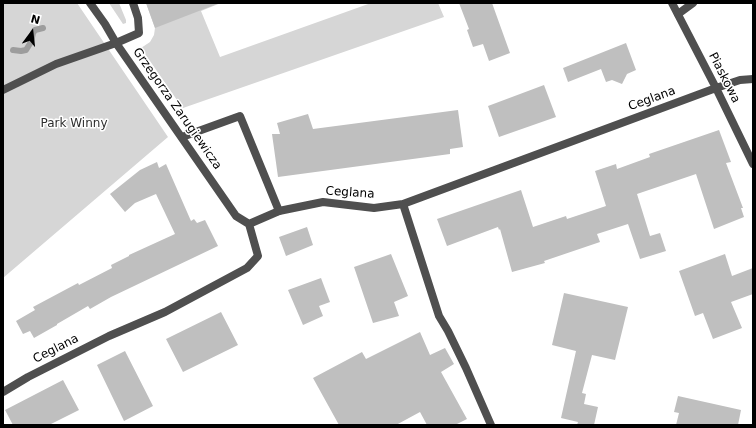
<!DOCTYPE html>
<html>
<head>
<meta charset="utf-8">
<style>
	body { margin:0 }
	#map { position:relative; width:756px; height:428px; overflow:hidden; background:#fff; font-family:"DejaVu Sans",sans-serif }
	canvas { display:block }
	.frame { position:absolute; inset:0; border:4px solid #000; pointer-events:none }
	.north { position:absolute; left:12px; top:12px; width:40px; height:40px; -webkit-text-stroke:3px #fff; paint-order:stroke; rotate:15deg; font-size:11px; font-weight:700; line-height:16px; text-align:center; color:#000 }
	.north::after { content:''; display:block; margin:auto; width:14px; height:18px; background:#000; clip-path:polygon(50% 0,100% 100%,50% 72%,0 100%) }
</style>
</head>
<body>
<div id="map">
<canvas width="756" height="428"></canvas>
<div class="frame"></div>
<div class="north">N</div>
</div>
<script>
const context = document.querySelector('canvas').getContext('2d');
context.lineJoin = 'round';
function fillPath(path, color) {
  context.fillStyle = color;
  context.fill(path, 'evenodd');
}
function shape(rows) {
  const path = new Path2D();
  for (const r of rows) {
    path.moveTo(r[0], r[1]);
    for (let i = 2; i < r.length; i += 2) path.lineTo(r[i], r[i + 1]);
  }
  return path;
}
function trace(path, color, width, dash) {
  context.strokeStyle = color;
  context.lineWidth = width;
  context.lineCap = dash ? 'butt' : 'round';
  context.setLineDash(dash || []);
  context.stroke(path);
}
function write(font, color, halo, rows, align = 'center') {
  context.font = font + ' "DejaVu Sans",sans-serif';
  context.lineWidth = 3;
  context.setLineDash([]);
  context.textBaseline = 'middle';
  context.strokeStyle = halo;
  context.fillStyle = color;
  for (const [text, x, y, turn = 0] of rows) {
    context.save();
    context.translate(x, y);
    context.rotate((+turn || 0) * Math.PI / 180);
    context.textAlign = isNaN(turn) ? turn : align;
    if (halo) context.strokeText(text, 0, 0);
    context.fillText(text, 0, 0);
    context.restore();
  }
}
const green = shape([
	[3,3,77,3,168,137,3,278],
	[109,3,119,3,126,20,126,23,123,24],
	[146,3,221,3,201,11,220,57,371,3,438,3,444,17,183,108,179,103,141,48,150,42,154,35,155,28]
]);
const stream = shape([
	[13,50,21,51,26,50,31,42,33,33,35,30,43,28]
]);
const building = shape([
	[146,3,217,3,217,4,155,28],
	[459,3,492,3,510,53,489,61,483,44,473,47,467,30,469,29],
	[626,43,636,70,627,74,622,84,612,80,606,82,601,69,568,82,563,68],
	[544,85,556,117,499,137,488,106],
	[458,110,463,147,450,149,450,154,278,177,272,134,280,134,277,123,308,114,313,129],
	[719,130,731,162,726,163,743,208,741,208,744,217,714,229,696,174,637,194,650,236,660,233,666,251,640,259,628,224,597,234,600,242,544,261,545,263,512,272,500,229,499,230,498,227,447,246,437,219,521,190,533,227,566,216,567,219,606,206,595,171,616,164,617,169,650,157,649,154],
	[157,162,159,168,166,164,191,221,194,219,197,223,205,220,218,246,111,297,90,309,88,306,57,324,57,325,34,338,30,331,23,334,16,321,35,310,33,307,78,283,79,285,112,268,111,265,129,256,129,255,175,234,156,194,135,203,125,212,110,194,140,170],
	[307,227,313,245,286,256,279,237],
	[391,254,408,296,394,302,399,316,373,323,354,267],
	[725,254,732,276,753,268,753,294,731,302,742,328,713,339,703,313,695,316,679,271],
	[321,278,330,302,319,306,323,316,303,325,288,290],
	[564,293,628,307,615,360,592,355,582,393,586,394,584,404,598,407,594,425,577,425,578,422,561,418,576,351,552,345],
	[221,312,238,345,183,372,166,339],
	[420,332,430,355,445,348,454,364,441,372,467,419,455,425,427,425,420,412,396,425,339,425,313,378,362,352,366,359],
	[125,351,153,406,124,421,97,365],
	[63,380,79,410,49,425,13,425,5,410],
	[678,396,741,410,738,425,676,425,679,413,674,412]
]);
const lane = shape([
	[678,14,693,3],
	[3,90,56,64,116,43,139,33,138,18,133,3],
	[182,137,240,116,279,211]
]);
const street = shape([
	[90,3,105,24,116,43,236,216,249,224],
	[672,3,716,88,753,164],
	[403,204,439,316,448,331,466,368,491,425],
	[249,224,279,211,323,202,374,208,403,204,716,88,740,80,753,79],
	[3,392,28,377,109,336,165,312,247,268,258,256,249,224]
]);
const streetNames = [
	["Piaskowa",724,78,63],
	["Ceglana",652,99,-20],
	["Grzegorza Zarugiewicza",177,109,55],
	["Ceglana",350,193,4],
	["Ceglana",56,349,-27]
];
const parkNames = [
	["Park Winny",74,124]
];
fillPath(green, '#d6d6d6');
trace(stream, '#9d9d9d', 6);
fillPath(building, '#bfbfbf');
trace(lane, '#4f4f4f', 8);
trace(street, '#4f4f4f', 8);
write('12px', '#000', '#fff', streetNames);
write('12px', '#2d2d2d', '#fff', parkNames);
</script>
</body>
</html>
